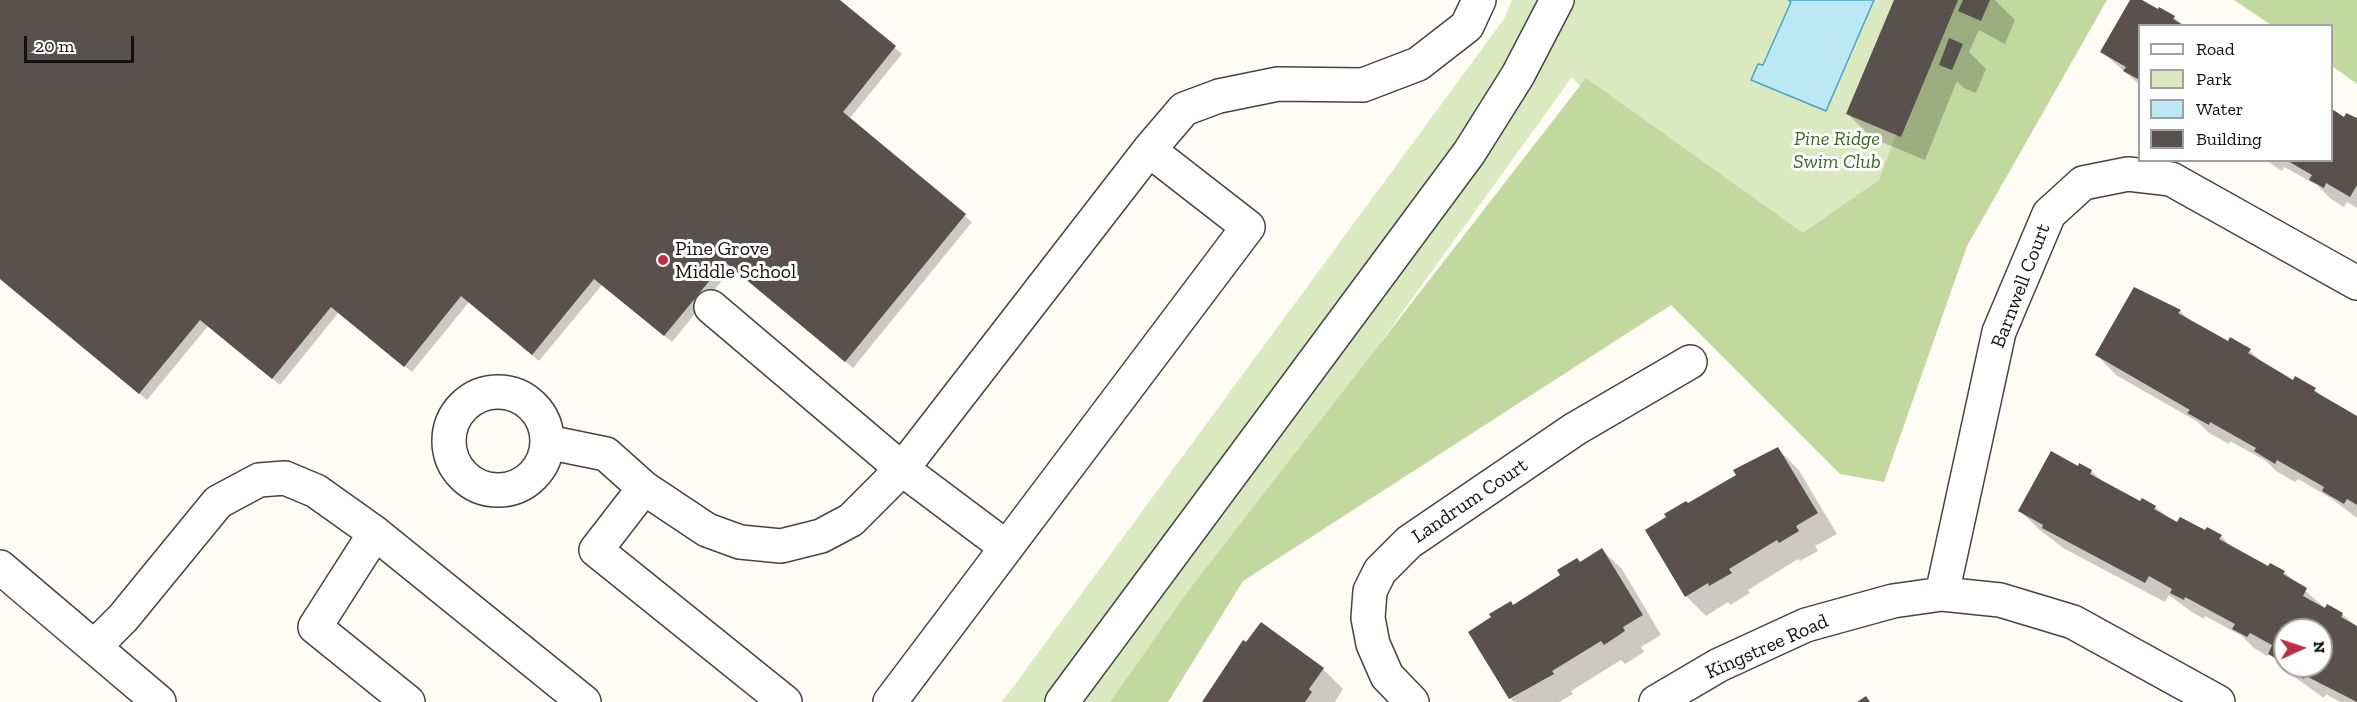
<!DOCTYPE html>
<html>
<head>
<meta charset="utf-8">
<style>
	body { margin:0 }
	#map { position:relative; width:2357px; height:702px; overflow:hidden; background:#fffbf5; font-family:"Zilla Slab",serif }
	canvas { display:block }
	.legend { position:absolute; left:2138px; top:24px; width:195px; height:138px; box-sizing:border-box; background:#fff; border:2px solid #a0a0a0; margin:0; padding:8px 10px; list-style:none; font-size:18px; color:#111 }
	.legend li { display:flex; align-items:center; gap:12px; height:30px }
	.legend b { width:30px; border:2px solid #a0a0a0 }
	.north { position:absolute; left:2273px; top:618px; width:60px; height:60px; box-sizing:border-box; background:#fff; border:2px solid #a0a0a0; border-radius:50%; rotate:87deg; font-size:16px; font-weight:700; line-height:24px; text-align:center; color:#111 }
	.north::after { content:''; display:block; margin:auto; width:21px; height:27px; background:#bc2e48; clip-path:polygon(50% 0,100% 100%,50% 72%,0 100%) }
	.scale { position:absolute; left:24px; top:36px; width:110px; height:27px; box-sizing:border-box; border:3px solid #111; border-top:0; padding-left:8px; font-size:18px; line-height:21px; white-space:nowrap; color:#111; -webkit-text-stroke:4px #fff; paint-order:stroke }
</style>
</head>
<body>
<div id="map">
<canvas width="2357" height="702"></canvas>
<ul class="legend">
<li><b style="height:8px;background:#fff"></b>Road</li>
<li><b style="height:16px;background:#dae9bf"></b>Park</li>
<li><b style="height:16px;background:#bce7f4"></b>Water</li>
<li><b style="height:16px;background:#59514e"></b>Building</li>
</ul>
<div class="north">N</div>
<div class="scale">20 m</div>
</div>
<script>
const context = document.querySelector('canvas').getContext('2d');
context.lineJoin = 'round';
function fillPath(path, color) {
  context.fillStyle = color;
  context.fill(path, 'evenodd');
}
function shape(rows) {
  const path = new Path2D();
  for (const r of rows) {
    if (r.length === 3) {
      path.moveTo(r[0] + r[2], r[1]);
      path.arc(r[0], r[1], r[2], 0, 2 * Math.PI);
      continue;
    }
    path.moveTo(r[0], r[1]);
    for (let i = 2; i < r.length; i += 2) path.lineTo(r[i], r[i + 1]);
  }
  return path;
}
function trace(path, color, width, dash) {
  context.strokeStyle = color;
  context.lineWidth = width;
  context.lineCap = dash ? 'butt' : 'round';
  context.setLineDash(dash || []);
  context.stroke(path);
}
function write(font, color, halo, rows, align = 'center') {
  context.font = font + ' "Zilla Slab",serif';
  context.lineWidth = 6;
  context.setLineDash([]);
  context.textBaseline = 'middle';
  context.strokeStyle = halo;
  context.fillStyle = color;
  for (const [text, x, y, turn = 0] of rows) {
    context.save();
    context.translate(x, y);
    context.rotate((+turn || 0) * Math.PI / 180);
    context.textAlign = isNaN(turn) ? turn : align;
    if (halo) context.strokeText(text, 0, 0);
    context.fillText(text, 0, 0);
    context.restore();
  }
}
const green = shape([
	[1512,0,2066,0,1882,434,1572,77,1121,702,1002,702,1504,19]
]);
const forest = shape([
	[1946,0,2107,0,1967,246,1884,482,1840,474,1671,305,1243,581,1168,702,1110,702,1189,590,1586,78,1803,233,1879,180],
	[2234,0,2357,0,2357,84,2332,66,2332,26,2271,25]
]);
const water = shape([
	[1788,0,1874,0,1826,111,1751,80,1758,64,1763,65,1791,2,1788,0]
]);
const shadow = shape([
	[0,0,838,0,902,54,849,119,972,222,853,368,732,268,672,342,602,285,539,361,469,302,412,372,339,312,280,385,208,326,147,400,0,279],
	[1895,0,1995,0,2015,20,2005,44,1979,30,1969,52,1986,69,1976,93,1964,88,1957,81,1925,160,1872,138,1848,114],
	[2132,0,2140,0,2174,17,2183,26,2140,26,2140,85,2102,52],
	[2332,111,2345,119,2357,120,2357,208,2347,202,2344,207,2331,199,2317,185,2284,167,2282,171,2265,160,2332,160],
	[2180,311,2191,322,2228,343,2230,339,2250,351,2264,364,2294,382,2295,378,2315,390,2324,399,2357,417,2357,518,2332,499,2298,479,2295,482,2276,471,2266,461,2230,441,2229,444,2209,433,2198,422,2116,375,2097,355],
	[1778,449,1798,469,1837,534,1815,546,1818,551,1800,561,1798,559,1748,590,1750,593,1730,605,1728,602,1706,616,1686,596,1688,505,1738,475,1735,471],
	[2078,468,2091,471,2103,482,2140,503,2155,507,2177,524,2221,536,2233,549,2269,568,2270,565,2284,572,2326,609,2342,614,2357,627,2357,702,2340,702,2326,694,2324,698,2289,673,2269,653,2267,656,2254,648,2242,636,2205,616,2204,619,2192,612,2169,595,2165,602,2063,548,2040,530,2020,511],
	[2285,630,2321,630,2321,666,2285,666],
	[1602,550,1622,569,1661,635,1641,647,1644,652,1625,664,1621,660,1571,691,1573,694,1559,702,1514,702,1510,698,1513,606],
	[1323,669,1343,689,1335,702,1203,702]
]);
const building = shape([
	[0,0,840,0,896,46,843,112,966,214,845,362,725,262,664,336,594,279,532,355,461,296,404,367,331,307,272,379,200,320,139,394,0,279],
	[1894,0,1958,0,1901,137,1846,114],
	[1963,0,1990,0,1981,21,1958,11],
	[2130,0,2142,0,2158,9,2159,7,2175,16,2173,19,2185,26,2140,26,2140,80,2123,71,2126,67,2100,52],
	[1949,38,1963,44,1952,70,1939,65],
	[2332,109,2344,117,2346,113,2357,118,2357,185,2350,197,2326,183,2324,188,2309,180,2312,175,2286,160,2332,160],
	[2134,287,2181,310,2178,313,2228,341,2230,337,2251,349,2248,353,2293,380,2295,376,2316,388,2314,391,2357,416,2357,505,2347,499,2344,504,2322,491,2324,487,2277,460,2275,464,2254,451,2256,448,2210,422,2209,425,2187,413,2190,410,2095,355],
	[1778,447,1818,513,1796,526,1799,531,1779,543,1777,540,1729,569,1732,573,1709,586,1708,583,1685,597,1645,530,1666,517,1664,514,1686,501,1688,503,1736,475,1733,470],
	[2051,451,2078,466,2079,463,2092,470,2090,474,2140,501,2142,498,2156,506,2154,509,2177,522,2180,517,2205,530,2207,527,2222,535,2219,539,2268,566,2270,563,2285,571,2283,574,2307,588,2303,596,2325,608,2327,604,2343,613,2341,617,2357,626,2357,702,2306,676,2304,679,2290,671,2292,666,2321,666,2321,630,2285,630,2285,663,2268,654,2272,645,2250,633,2247,637,2232,629,2235,624,2185,597,2184,600,2170,593,2172,589,2149,576,2145,583,2042,528,2043,525,2018,511],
	[1602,548,1643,615,1623,627,1625,631,1604,645,1601,641,1552,671,1554,674,1509,699,1468,632,1491,617,1489,614,1511,601,1513,605,1560,575,1557,570,1577,558,1580,562],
	[1261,622,1324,668,1309,689,1312,692,1305,702,1202,702,1243,640,1246,642],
	[1866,696,1870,702,1857,702]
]);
const minor = shape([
	[1149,150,1184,109,1219,96,1278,84,1363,85,1418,64,1467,26,1479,0],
	[498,441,49],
	[547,442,606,454,644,488,707,530,740,542,781,546,821,536,851,520,902,469,711,307],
	[644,488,596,550,785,702],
	[375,533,315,627,408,702],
	[0,567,159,702],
	[1942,594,1999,332,2049,214,2083,183,2128,174,2171,179,2357,283],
	[94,647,123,618,218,502,259,480,285,478,316,491,375,533,584,702],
	[890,702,1248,227,1149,150,902,469,1006,547],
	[1062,702,1469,153,1518,75,1557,0],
	[1412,702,1387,676,1373,644,1368,618,1370,591,1380,571,1409,542,1575,429,1690,362],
	[1656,702,1719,665,1806,625,1893,601,1942,594,2000,600,2073,622,2218,702]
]);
const markers = [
	[663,260,6,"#bc2e48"]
];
const parkNames = [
	["Pine Ridge",1837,139],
	["Swim Club",1837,162]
];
const poiNames = [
	["Pine Grove",675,249],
	["Middle School",675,272]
];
const streetNames = [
	["Barnwell Court",2021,286,-69],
	["Landrum Court",1470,501,-34],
	["Kingstree Road",1767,647,-24]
];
fillPath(green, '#dae9bf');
fillPath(forest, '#c1d99f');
fillPath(water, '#bce7f4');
trace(water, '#46a6c8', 1.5);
fillPath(shadow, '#0003');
fillPath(building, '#59514e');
trace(minor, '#444', 36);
trace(minor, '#fff', 33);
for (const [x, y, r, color] of markers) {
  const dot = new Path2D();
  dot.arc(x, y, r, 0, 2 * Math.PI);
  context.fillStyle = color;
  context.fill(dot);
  trace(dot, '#fff', 2);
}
write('italic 20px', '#3a6723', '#fff', parkNames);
write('20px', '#111', '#fff', poiNames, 'left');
write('20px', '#111', '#fff', streetNames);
</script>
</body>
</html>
